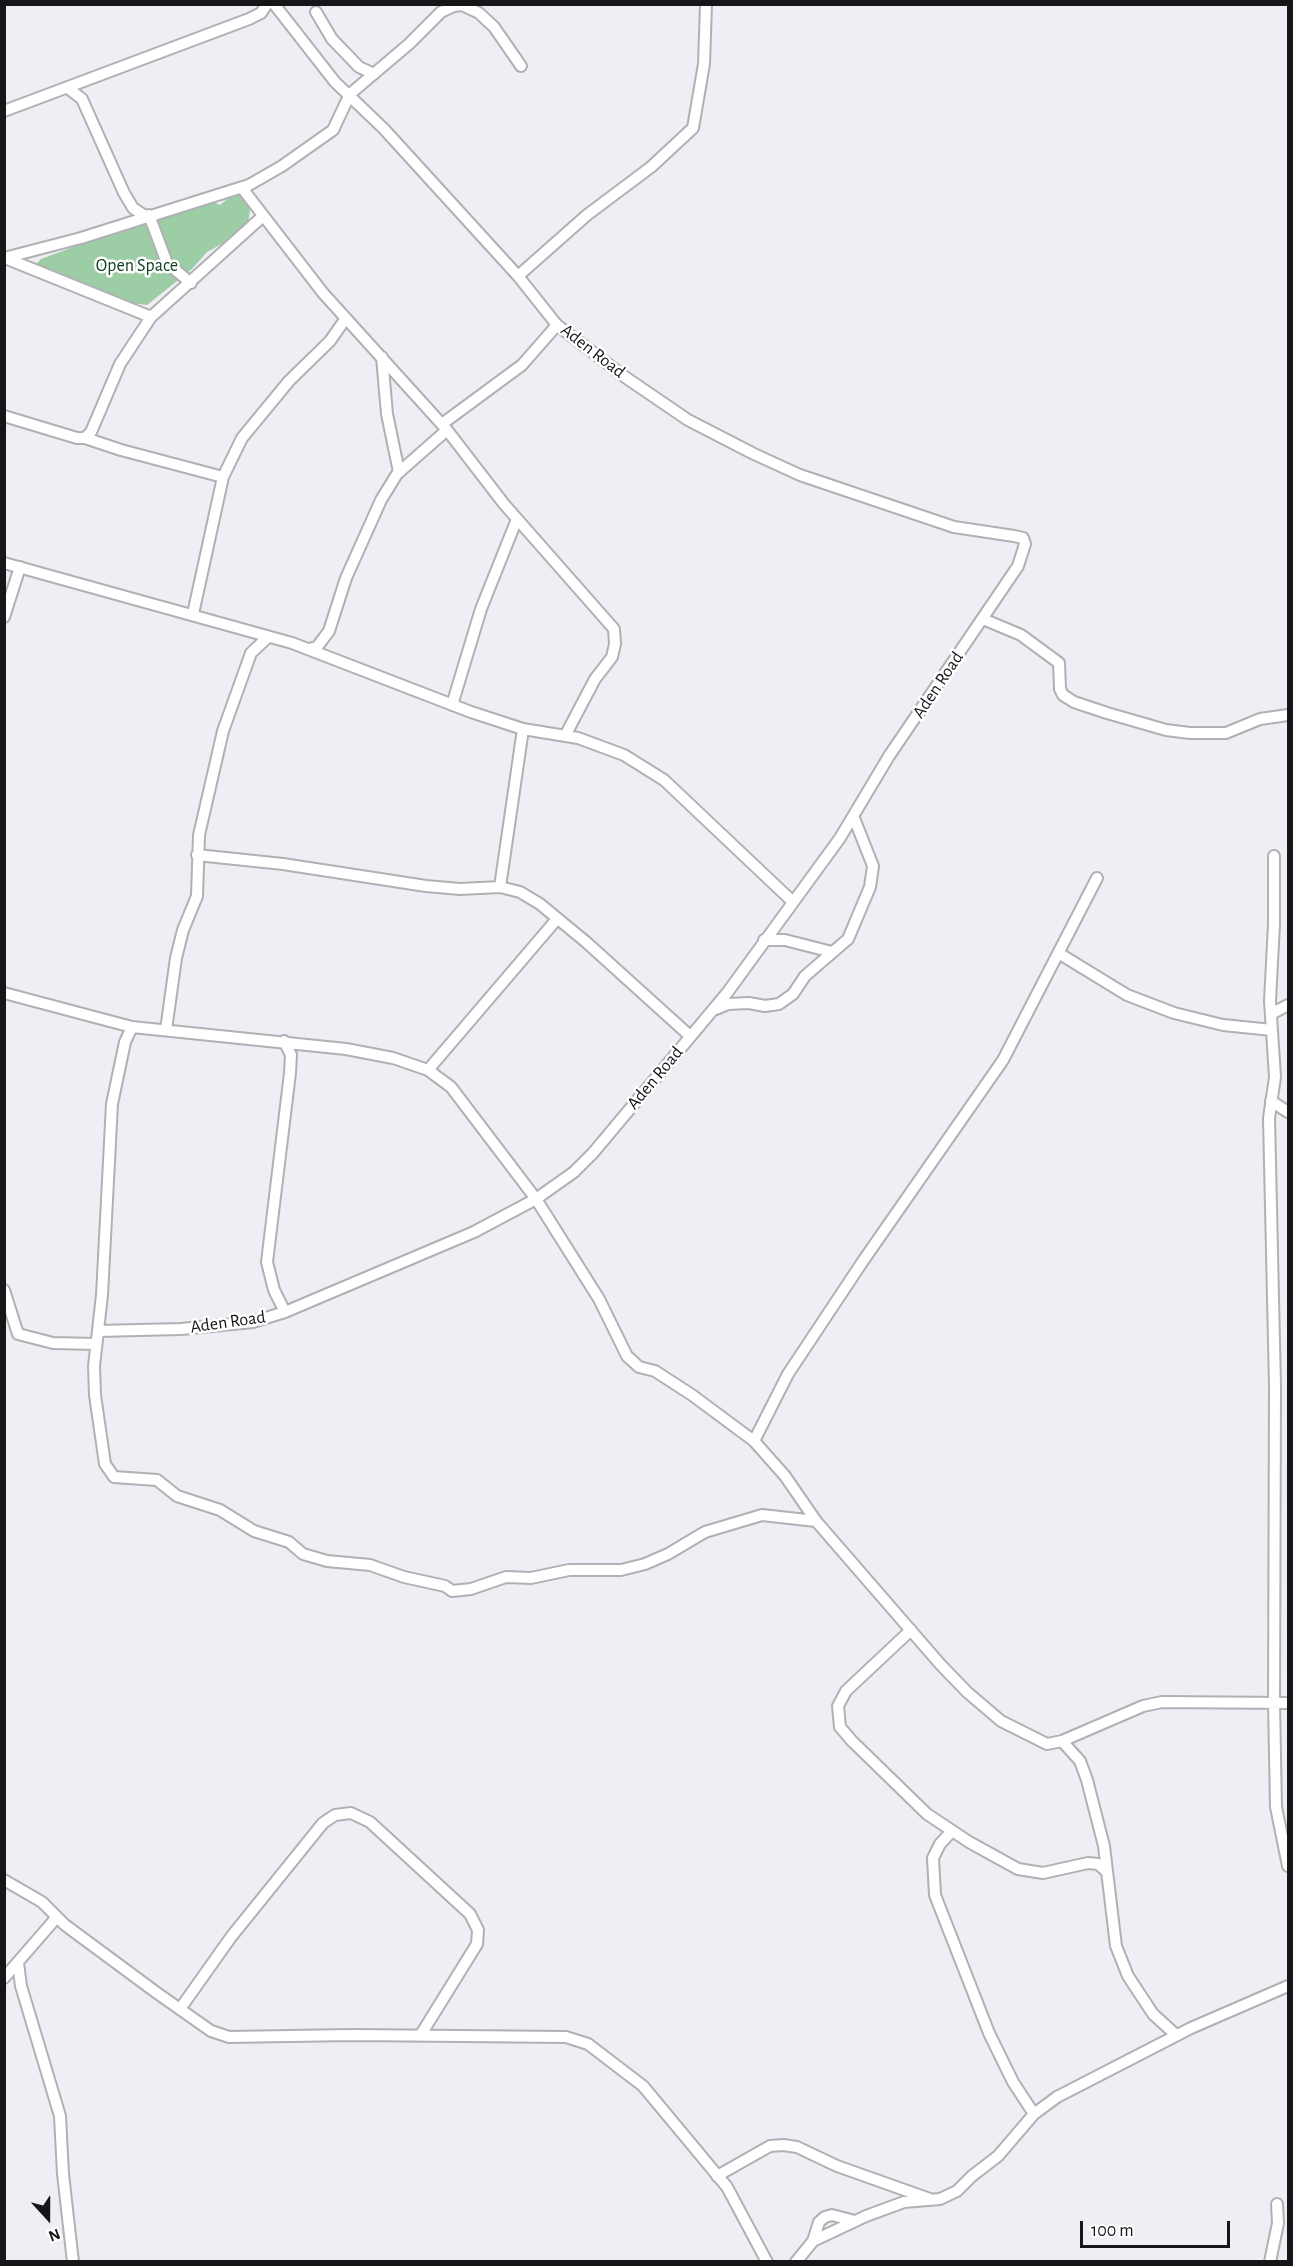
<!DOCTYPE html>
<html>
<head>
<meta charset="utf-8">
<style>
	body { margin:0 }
	#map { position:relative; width:1293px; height:2266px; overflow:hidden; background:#eeeef4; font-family:"Alegreya Sans",sans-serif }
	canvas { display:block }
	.frame { position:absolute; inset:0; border:6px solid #161618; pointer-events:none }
	.north { position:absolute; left:18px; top:2188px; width:60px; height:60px; -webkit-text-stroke:4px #fff; paint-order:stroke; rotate:159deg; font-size:16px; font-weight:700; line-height:24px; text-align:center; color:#161618 }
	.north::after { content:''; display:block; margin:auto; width:21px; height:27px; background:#161618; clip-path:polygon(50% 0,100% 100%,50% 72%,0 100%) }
	.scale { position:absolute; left:1080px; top:2221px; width:150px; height:27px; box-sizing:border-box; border:3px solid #161618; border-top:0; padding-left:8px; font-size:18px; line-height:21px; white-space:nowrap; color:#161618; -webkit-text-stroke:4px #fff; paint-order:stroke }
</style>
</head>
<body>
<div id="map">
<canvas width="1293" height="2266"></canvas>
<div class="frame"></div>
<div class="north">N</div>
<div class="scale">100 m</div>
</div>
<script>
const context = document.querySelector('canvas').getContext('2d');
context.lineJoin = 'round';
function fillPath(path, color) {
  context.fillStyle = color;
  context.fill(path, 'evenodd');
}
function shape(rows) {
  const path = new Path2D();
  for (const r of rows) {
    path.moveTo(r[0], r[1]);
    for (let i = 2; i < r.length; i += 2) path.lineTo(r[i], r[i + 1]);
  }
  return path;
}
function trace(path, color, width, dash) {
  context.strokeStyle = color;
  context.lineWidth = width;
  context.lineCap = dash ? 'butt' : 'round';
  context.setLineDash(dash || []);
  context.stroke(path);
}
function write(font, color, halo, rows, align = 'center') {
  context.font = font + ' "Alegreya Sans",sans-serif';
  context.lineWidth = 5;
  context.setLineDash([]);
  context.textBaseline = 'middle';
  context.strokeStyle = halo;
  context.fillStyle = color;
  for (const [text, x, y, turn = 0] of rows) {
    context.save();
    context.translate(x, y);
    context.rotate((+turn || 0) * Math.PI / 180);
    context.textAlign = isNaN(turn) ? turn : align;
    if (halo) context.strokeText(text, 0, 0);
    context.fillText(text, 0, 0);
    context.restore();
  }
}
const green = shape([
	[241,194,250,210,247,230,207,252,192,269,147,305,108,300,32,268,41,259,205,198,220,205,230,197]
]);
const street = shape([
	[316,12,332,39,359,67,374,74],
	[68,88,82,99,124,193,133,208,145,216],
	[4,111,249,19,261,13,267,4],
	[242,188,323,293,447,430,504,504,614,629,615,644,612,657,595,679,565,736],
	[149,215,167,263,191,283],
	[8,257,81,238,249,185,282,166,333,130,350,94,409,44,441,12,454,6,462,5,479,13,494,27,521,66],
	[5,258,151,317],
	[518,276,587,215,651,167,693,128,704,64,706,4],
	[382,357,387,414,399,472],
	[4,416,77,438,85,438,91,432,120,364,151,317,262,217],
	[442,424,522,365,557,325],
	[85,438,121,450,223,477],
	[4,563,292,643,471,712,523,729,578,738,624,755,664,780,793,902],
	[193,614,223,477,242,438,289,381,330,341,346,318],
	[4,617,20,567],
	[983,619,1021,635,1059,663,1060,689,1063,695,1074,702,1107,713,1166,730,1190,733,1226,733,1260,719,1288,715],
	[309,649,317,647,329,631,346,578,381,500,397,474,447,430],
	[452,705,481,609,517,519],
	[197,855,283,864,426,886,460,889,500,887,520,892,540,904,586,942,690,1036],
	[1274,856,1274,924,1270,1001,1275,1077,1269,1118,1275,1386,1274,1703,1276,1807,1288,1866],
	[500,887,523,729],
	[764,940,785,940,832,952],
	[1060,954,1127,995,1174,1013,1223,1025,1272,1030],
	[4,993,132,1027,346,1049,393,1058,428,1070,451,1087,536,1199,599,1299,627,1356,639,1367,655,1371,692,1395,754,1441,785,1476,816,1521,940,1664,967,1692,1001,1721,1047,1744,1062,1741,1143,1706,1162,1702,1288,1703],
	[716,1009,728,1004,749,1003,765,1006,779,1004,793,994,805,976,848,939,870,887,873,866,854,818],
	[1271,1014,1288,1005],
	[132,1027,125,1042,112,1104,102,1295,94,1366,95,1395,105,1464,114,1477,157,1480,177,1496,220,1510,254,1531,289,1542,303,1554,327,1561,370,1565,404,1577,445,1586,452,1591,471,1589,506,1577,531,1578,569,1570,621,1570,645,1564,668,1554,705,1532,762,1515,816,1521],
	[166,1030,176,958,183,930,197,896,199,835,223,731,251,653,268,637],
	[284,1041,291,1055,290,1073,267,1262,274,1290,285,1312],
	[428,1070,557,919],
	[1271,1101,1288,1112],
	[4,1290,18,1334,53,1343,96,1344],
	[98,1331,181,1329,253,1322,285,1312,474,1232,536,1199,574,1172,593,1153,727,993,840,838,889,756,1018,566,1025,544,1023,538,1014,536,954,527,800,475,754,454,688,420,625,377,557,325,518,276,384,129,335,82,274,4],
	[754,1441,788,1374,863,1261,1003,1060,1097,878],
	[911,1630,846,1691,838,1706,840,1727,852,1741,927,1814,969,1842,1018,1869,1043,1873,1088,1863,1098,1864,1106,1871],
	[1062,1741,1080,1761,1087,1780,1104,1846,1116,1946,1128,1976,1153,2014,1176,2035],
	[952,1831,940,1844,933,1858,935,1895,989,2033,1013,2082,1034,2114],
	[4,1880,42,1902,65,1925,157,1993,211,2031,229,2037,353,2035,566,2037,588,2044,643,2086,727,2187,767,2262],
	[18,1963,21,1986,60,2116,63,2174,73,2262],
	[4,1978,57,1917],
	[180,2009,231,1937,323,1823,335,1815,351,1813,370,1822,470,1914,478,1930,477,1944,420,2036],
	[717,2176,770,2146,783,2145,797,2147,837,2166,930,2199],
	[813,2241,819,2222,825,2217,832,2215,855,2221],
	[796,2262,813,2241,866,2216,904,2202,940,2199,957,2191,972,2176,998,2156,1034,2114,1057,2097,1191,2028,1288,1986],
	[1270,2262,1278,2223,1277,2204]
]);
const parkNames = [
	["Open Space",137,266]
];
const streetNames = [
	["Aden Road",593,351,38],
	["Aden Road",938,685,-56],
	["Aden Road",655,1078,-50],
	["Aden Road",228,1322,-8]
];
fillPath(green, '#9dcda4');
trace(street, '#b0b0b5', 14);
trace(street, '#fff', 10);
write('18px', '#10401d', '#fff', parkNames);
write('18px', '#161618', '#fff', streetNames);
</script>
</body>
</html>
